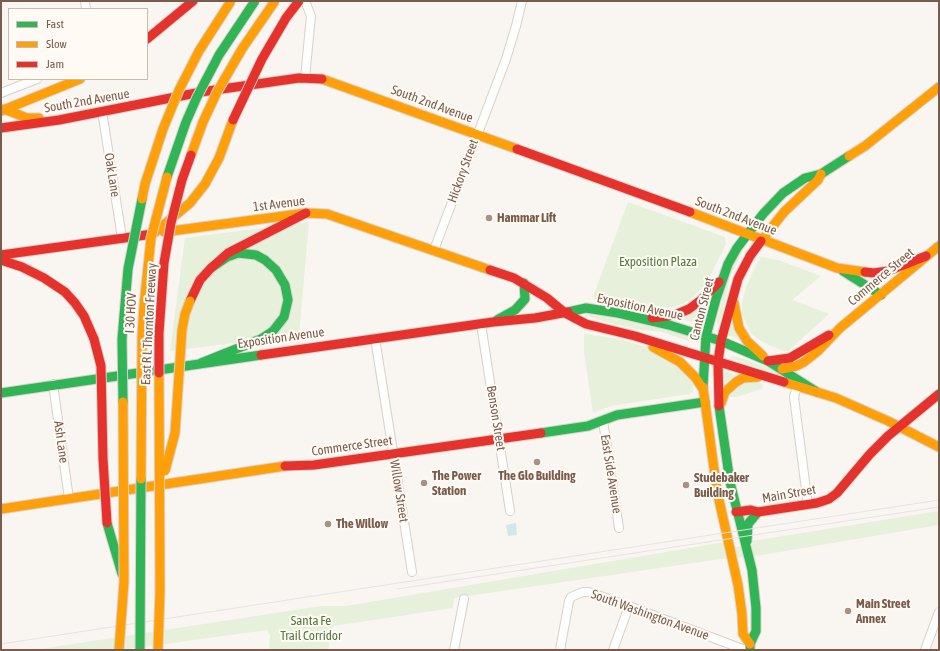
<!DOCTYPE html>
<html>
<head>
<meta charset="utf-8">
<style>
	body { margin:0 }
	#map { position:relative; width:940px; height:651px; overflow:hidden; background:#f9f5f0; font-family:"Asap Condensed",sans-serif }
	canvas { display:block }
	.frame { position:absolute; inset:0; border:2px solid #7a5c4d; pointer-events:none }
	.legend { position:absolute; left:8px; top:8px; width:140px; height:72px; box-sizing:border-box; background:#fffaf3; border:1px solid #cabbb1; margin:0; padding:5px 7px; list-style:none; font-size:12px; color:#7a5c4d }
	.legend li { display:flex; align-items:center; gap:8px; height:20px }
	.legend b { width:20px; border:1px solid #cabbb1 }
</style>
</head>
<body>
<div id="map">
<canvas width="940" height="651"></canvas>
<div class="frame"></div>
<ul class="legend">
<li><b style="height:5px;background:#30b455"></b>Fast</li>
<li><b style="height:5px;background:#ff9f0a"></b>Slow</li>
<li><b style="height:5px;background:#e5322d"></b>Jam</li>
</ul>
</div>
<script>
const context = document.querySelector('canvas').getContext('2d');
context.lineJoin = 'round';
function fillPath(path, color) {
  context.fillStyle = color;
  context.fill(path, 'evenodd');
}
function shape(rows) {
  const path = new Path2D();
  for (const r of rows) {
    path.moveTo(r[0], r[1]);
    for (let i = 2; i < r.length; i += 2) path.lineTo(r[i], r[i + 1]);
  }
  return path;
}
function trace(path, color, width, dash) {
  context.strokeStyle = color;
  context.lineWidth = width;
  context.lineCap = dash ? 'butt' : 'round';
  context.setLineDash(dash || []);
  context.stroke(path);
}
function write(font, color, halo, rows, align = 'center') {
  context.font = font + ' "Asap Condensed",sans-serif';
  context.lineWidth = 4;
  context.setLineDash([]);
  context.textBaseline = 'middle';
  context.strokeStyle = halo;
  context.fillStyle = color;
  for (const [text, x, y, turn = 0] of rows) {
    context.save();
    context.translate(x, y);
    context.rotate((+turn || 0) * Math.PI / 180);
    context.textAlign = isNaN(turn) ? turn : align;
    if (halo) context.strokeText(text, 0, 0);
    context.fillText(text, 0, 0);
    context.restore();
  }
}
const green = shape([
	[628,202,725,237,726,244,706,284,693,297,683,304,673,307,654,309,595,299,593,297],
	[309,222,299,335,170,351,185,238],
	[743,249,741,255,730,277,725,303,719,324,717,326,717,320,730,270],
	[761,257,778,260,821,276,792,300,829,314,788,351,784,351,769,345,756,338,751,333,742,314,742,304,746,287,757,263],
	[709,300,701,324,699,324,678,318],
	[585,314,647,324,690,336,694,340,689,341,662,332,642,330,605,322,585,315],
	[731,320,735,329,739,339,728,335],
	[584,334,619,339,650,348,676,364,687,375,693,384,693,392,689,394,611,406,593,413,584,352],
	[735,356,777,371,788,377,739,362,731,357],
	[725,371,735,375,723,385,723,372],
	[756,382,762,384,763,386,762,389,736,397,731,397,729,395,739,384],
	[939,511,939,525,756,556,728,558,454,598,453,608,333,626,328,650,269,650,270,635,267,630,121,650,34,650,321,606,346,606,725,542,726,548,753,545,752,541]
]);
const water = shape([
	[516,523,517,535,508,536,506,525]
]);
const street = shape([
	[85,1,86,9],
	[305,1,311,16,305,78],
	[1,93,37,79],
	[102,111,122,238],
	[434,250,506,59,516,26,522,1],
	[481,324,510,511],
	[375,338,412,572],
	[798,383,794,397,808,505],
	[53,384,69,499],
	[603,421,619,528],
	[454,650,464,599],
	[560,650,569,601,571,597,583,592,589,592,629,606,745,650],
	[613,650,629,606],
	[925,650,939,612]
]);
const fast = shape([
	[843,271,881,295],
	[568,312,586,308,618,313,669,325,721,341,768,361,817,392],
	[497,320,515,310,525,299,524,283],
	[201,363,261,339,273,331,284,317,288,300,285,285,276,270,265,260,256,255,238,253,227,257,211,268],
	[703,387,706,336,716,299,728,264,737,248,763,214,783,193,805,178,821,174,849,156],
	[1,393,261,355],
	[719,406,730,482,752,570,756,608,756,631,750,644,750,649],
	[541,433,588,426,617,415,705,402],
	[107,523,122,574],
	[747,541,748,524,758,512]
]);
const slow = shape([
	[322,79,517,149],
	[4,109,27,118,39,118],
	[1,111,80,79],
	[849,156,865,146,939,87],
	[690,212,837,268,865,272],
	[164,232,306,213,327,214,490,270],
	[153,234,190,203,205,184,219,158,233,120],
	[761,241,784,212,818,180,821,174],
	[734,303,739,328,747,341,763,356],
	[653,347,680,362,695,377,703,389],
	[782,369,796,366,804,362,818,351,840,328,939,246],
	[784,382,836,398,888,421,939,447],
	[703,387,717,491,738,585,742,614,743,634,750,644],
	[721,403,725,392,736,382,743,378,758,377],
	[1,509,285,466]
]);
const jam = shape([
	[147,39,193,1],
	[1,128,59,120,201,92,299,78,322,79],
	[517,149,690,212],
	[1,255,153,234],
	[1,260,22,267,44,278,65,292,75,303,84,316,94,339],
	[490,270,514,278,547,298,565,313,586,324,635,336,784,382],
	[865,272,874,273,888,271,926,256],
	[190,301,200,280,211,268,228,253,306,213],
	[652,318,675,315,689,309,701,300,719,282],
	[261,355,493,322,535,318,568,312],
	[768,361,790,358,829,335],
	[719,406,718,362,721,341,738,279,750,256,761,241],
	[285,466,314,465,541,433],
	[736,512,751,510,758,512,817,503,829,499,837,493,870,454,888,436,939,394]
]);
const tram = shape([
	[397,589,939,507],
	[1,644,939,500]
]);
const fastBridge = shape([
	[167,177,186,122,197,97,219,55,255,1],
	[123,402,122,339,128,269,142,199],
	[140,650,141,479]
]);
const slowBridge = shape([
	[191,155,203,122,217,92,242,49,275,1],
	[142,199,145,184,163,129,179,90,199,51,231,1],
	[165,471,175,433,182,330,185,314,190,301],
	[141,479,142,337,144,305,151,238,167,177],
	[119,650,124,582,123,402],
	[158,650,160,590,159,373]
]);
const jamBridge = shape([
	[233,120,262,59,286,18,299,1],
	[94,339,101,366,103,459,107,523],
	[159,373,159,333,164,263,171,223,182,180,191,155]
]);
const markers = [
	[489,218,4,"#a69286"],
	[537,462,4,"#a69286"],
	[424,483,4,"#a69286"],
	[686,485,4,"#a69286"],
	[328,524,4,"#a69286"],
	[848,611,4,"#a69286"]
];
const streetNames = [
	["South 2nd Avenue",87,101,-10],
	["South 2nd Avenue",432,104,20],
	["Hickory Street",463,171,-70],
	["Oak Lane",112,175,81],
	["1st Avenue",279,204,-7],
	["South 2nd Avenue",736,216,21],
	["Commerce Street",881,277,-40],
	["Exposition Avenue",640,307,12],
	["Canton Street",702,309,-76],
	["I 30 HOV",131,313,-87],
	["East R L Thornton Freeway",149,324,-87],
	["Exposition Avenue",281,338,-8],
	["Benson Street",496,418,81],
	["Ash Lane",61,442,82],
	["Commerce Street",352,446,-8],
	["East Side Avenue",611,474,81],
	["Willow Street",399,491,81],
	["Main Street",789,494,-10],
	["South Washington Avenue",650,615,20]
];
const poiNames = [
	["Hammar Lift",497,218],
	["The Power",432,476],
	["Station",432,491],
	["The Glo Building",537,476,"center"],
	["Studebaker",694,478],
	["Building",694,493],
	["The Willow",336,524],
	["Main Street",856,604],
	["Annex",856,619]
];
const parkNames = [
	["Exposition Plaza",658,262],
	["Santa Fe",311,621],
	["Trail Corridor",311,636]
];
fillPath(green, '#e7f0db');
fillPath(water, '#d0e8ea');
trace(street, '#d7d1cb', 10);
trace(fast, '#d9d2cb', 11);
trace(slow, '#d9d2cb', 11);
trace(jam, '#d9d2cb', 11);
trace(street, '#fefefd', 8);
trace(fast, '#30b455', 9);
trace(slow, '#ff9f0a', 9);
trace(jam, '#e5322d', 9);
trace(tram, '#e6e3e7', 1);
trace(fastBridge, '#dad1cc', 11, []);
trace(slowBridge, '#dad1cc', 11, []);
trace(jamBridge, '#dad1cc', 11, []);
trace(fastBridge, '#30b455', 9);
trace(slowBridge, '#ff9f0a', 9);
trace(jamBridge, '#e5322d', 9);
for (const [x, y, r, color] of markers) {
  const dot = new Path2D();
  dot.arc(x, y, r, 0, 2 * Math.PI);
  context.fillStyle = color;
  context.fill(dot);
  trace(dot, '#fffaf3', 1.5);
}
write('13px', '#7a5c4d', '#fffaf3', streetNames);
write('bold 13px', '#7a5c4d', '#fffaf3', poiNames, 'left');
write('13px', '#537a41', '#fffaf3', parkNames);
</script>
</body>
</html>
